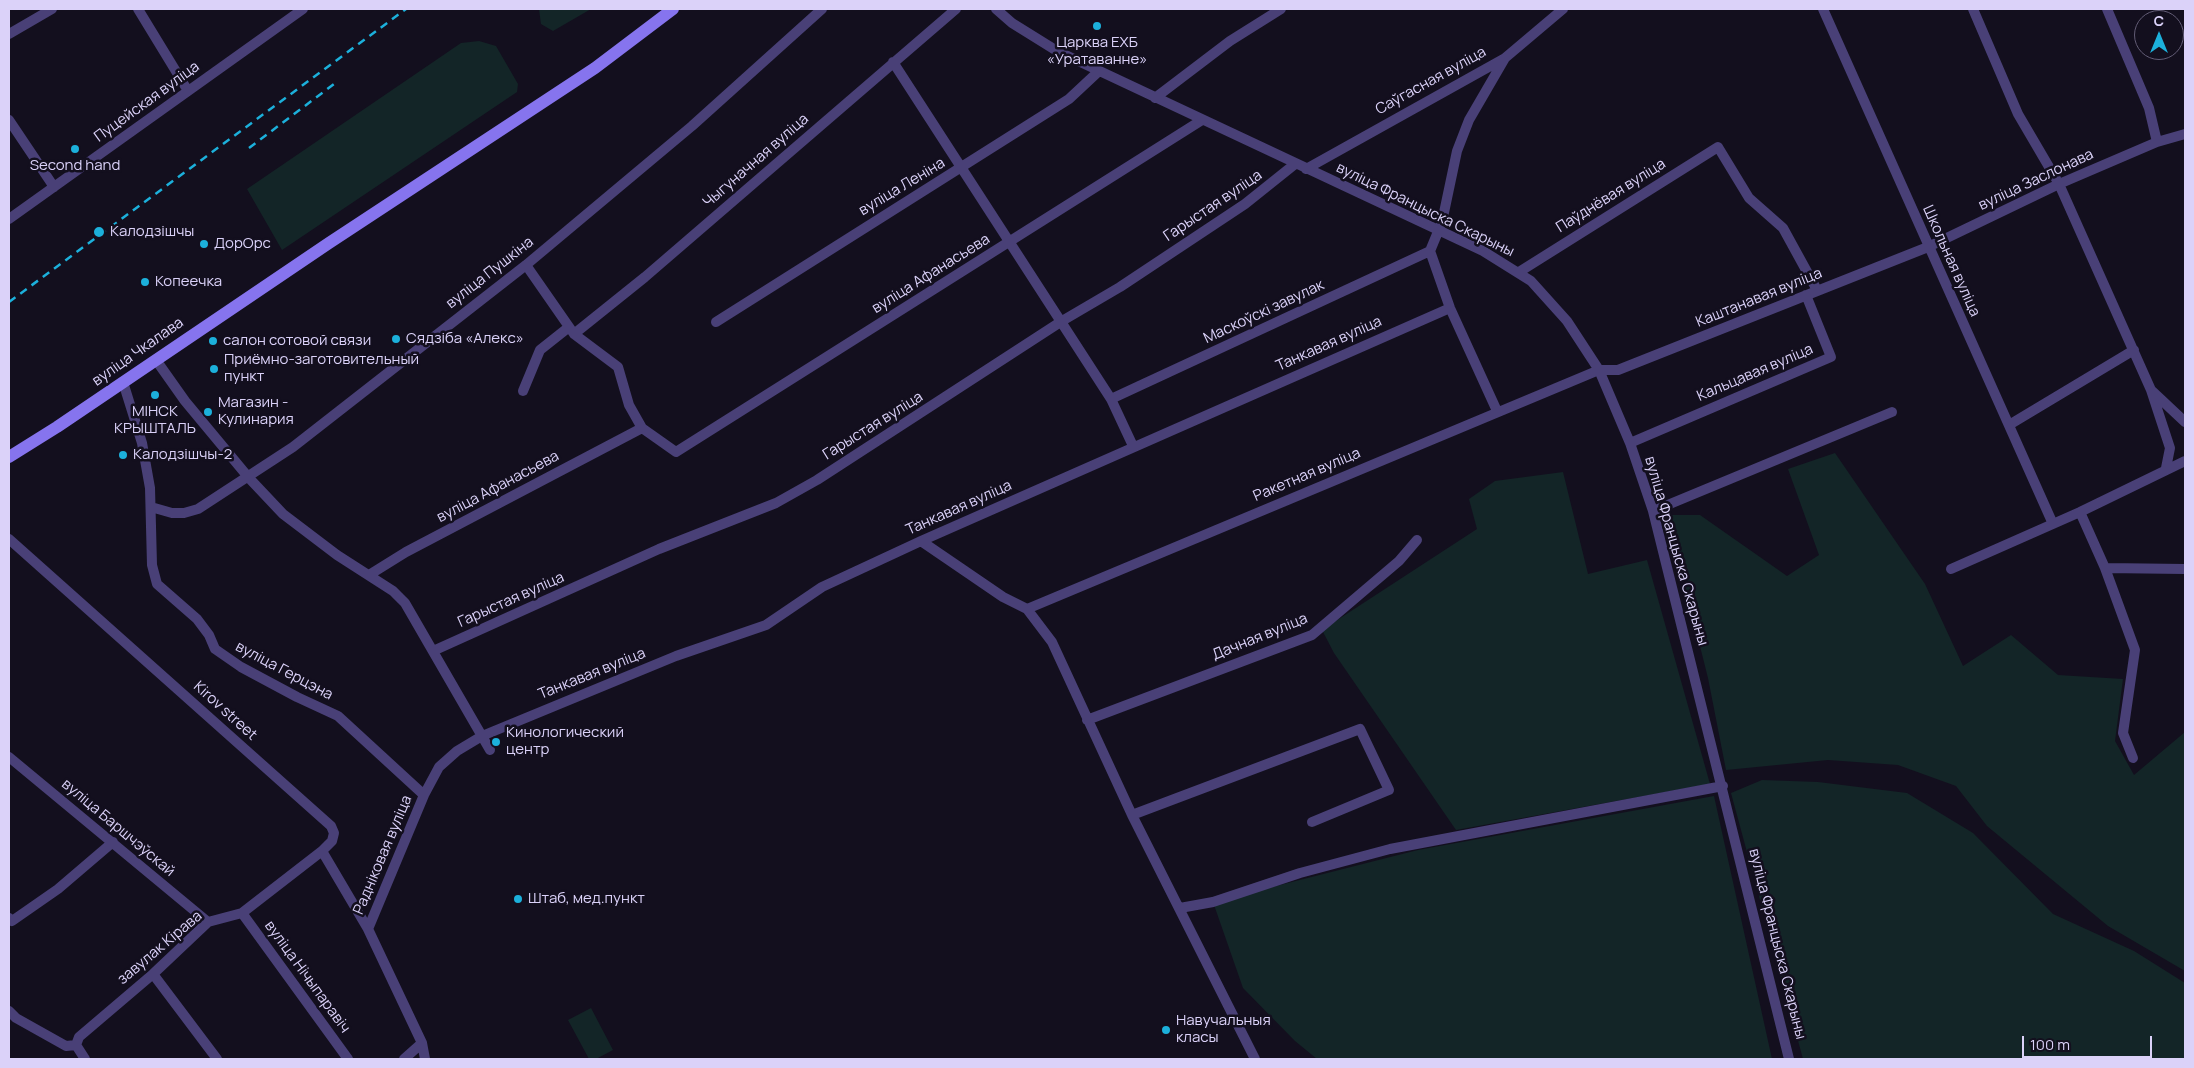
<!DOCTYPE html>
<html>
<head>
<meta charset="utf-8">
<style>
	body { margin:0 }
	#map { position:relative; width:2194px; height:1068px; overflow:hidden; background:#130f1e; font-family:Manrope,sans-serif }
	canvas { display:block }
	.frame { position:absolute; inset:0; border:10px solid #dbd2f9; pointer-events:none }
	.north { position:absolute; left:2134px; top:10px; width:50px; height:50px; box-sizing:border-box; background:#130f1e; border:1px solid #635d76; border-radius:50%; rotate:0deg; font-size:14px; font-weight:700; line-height:20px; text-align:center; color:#dbd2f9 }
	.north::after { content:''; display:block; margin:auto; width:18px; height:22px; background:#1cb0db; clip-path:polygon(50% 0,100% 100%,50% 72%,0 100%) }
	.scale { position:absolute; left:2022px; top:1036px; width:130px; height:22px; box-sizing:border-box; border:2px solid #dbd2f9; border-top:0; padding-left:6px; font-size:15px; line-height:18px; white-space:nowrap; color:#dbd2f9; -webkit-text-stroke:4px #130f1e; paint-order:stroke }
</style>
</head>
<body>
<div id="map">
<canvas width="2194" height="1068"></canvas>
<div class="frame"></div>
<div class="north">С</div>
<div class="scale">100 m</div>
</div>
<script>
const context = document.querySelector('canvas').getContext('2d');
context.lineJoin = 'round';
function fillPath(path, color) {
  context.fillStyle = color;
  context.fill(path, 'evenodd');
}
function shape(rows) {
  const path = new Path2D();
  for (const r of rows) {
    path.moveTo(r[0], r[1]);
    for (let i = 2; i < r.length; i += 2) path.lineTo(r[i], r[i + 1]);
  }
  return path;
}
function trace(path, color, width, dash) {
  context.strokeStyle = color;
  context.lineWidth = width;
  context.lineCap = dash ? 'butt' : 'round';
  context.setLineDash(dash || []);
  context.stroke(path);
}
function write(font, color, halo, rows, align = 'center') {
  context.font = font + ' Manrope,sans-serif';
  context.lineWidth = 5;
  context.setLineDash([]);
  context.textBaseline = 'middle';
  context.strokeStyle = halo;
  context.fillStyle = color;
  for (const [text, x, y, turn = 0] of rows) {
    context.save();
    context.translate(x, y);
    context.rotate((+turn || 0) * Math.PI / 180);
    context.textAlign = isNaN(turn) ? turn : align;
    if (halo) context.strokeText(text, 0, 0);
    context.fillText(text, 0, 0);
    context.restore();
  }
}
const green = shape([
	[539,9,591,9,553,31,541,24],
	[479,41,496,46,518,84,517,92,282,250,247,189,461,43],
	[1835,453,1925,584,1963,666,2011,635,2058,675,2123,679,2115,741,2134,775,2185,732,2185,971,2108,926,1987,826,1956,786,1898,765,1828,760,1726,770,1708,678,1667,515,1700,515,1787,576,1819,555,1788,469],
	[1563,472,1588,574,1647,560,1710,784,1456,830,1334,653,1322,630,1477,529,1469,499,1495,481],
	[1762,780,1818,782,1907,793,1973,833,2053,914,2134,951,2185,983,2185,1059,1803,1059,1731,793],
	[1714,796,1772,1059,1317,1059,1295,1041,1243,988,1213,902,1418,850],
	[591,1008,613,1050,596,1059,589,1059,568,1020]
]);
const street = shape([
	[138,9,188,91],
	[996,9,1012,23,1057,51,1483,251,1531,281,1567,321,1599,370,1630,443,1653,511,1789,1059],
	[1823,9,2053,524],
	[1973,9,2018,114,2059,184,2151,390,2170,448,2166,468],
	[2107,9,2149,108,2157,142],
	[9,34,52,9],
	[893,62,1111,399,1133,446],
	[1155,98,1230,41,1281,9],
	[9,120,54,187],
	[1306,169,1505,58,1563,9],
	[9,219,303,9],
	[526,265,574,334,618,367,629,405,642,428,676,452,1202,120],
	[1519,272,1718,147,1749,198,1783,228,1817,290],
	[716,322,1069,99,1099,71],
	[574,334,645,277,956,9],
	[156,360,185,401,249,478,283,514,337,555,393,591,405,603,490,750],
	[123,382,142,443,150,488,152,565,157,584,197,619,209,635,215,649,241,667,297,697,338,716,424,795],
	[523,391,540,350,569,327],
	[2152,391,2185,422],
	[1111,399,1430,251],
	[1497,411,1450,308,1430,251,1442,222,1457,151,1469,120,1505,58],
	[2009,425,2134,350],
	[1630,443,1831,357,1806,295],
	[151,507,172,513,184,513,198,509,293,447,526,265,692,126,822,9],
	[1653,511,1892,412],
	[2080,512,2105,568,2135,650,2123,733,2133,758],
	[9,539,331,826,334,833,332,841,322,851,368,929,422,1043,425,1059],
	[921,541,1003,597,1027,609,1052,642,1132,815,1255,1059],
	[2105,568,2185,569],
	[1951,569,2080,512,2185,461],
	[369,575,406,552,642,428],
	[1027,609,1599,370,1618,370,1928,247,2059,184,2157,142,2185,134],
	[433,651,659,549,776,503,817,480,1062,321,1120,287,1245,204,1295,164],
	[1087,720,1312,635,1399,561,1417,540],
	[9,757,208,922],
	[1132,815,1360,729,1389,790,1312,822],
	[1180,908,1213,902,1300,873,1390,849,1723,786],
	[242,913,348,1059],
	[9,918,12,921,58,889,113,842],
	[368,929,424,795,439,767,457,751,482,736,676,656,766,625,822,587,921,541,1450,308],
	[153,974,217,1059],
	[9,1011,16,1018,66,1046,76,1045],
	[76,1045,79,1037,153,974,208,922,242,913,322,851],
	[76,1045,85,1059],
	[404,1059,422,1043]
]);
const secondary = shape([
	[9,457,57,427,329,243,595,68,673,9]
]);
const rail = shape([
	[249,148,334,84],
	[9,302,406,9]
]);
const markers = [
	[1097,26,5,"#1cb0db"],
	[75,149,5,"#1cb0db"],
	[99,232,6,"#1cb0db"],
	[204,244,5,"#1cb0db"],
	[145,282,5,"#1cb0db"],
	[396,339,5,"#1cb0db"],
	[213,341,5,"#1cb0db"],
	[214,369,5,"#1cb0db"],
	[155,395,5,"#1cb0db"],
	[208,412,5,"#1cb0db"],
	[123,455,5,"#1cb0db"],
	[496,742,5,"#1cb0db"],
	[518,899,5,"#1cb0db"],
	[1166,1030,5,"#1cb0db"]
];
const poiNames = [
	["Царква ЕХБ",1097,43,"center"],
	["«Уратаванне»",1097,60,"center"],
	["Second hand",75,166,"center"],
	["Калодзішчы",110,232],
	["ДорОрс",214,244],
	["Копеечка",155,282],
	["Сядзіба «Алекс»",406,339],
	["салон сотовой связи",223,341],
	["Приёмно-заготовительный",224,360],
	["пункт",224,377],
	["Магазин -",218,403],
	["Кулинария",218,420],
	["МІНСК",155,412,"center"],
	["КРЫШТАЛЬ",155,429,"center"],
	["Калодзішчы-2",133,455],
	["Кинологический",506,733],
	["центр",506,750],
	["Штаб, мeд.пункт",528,899],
	["Навучальныя",1176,1021],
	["класы",1176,1038]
];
const streetNames = [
	["Саўгасная вуліца",1431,81,-29],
	["Пуцейская вуліца",147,102,-36],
	["Чыгуначная вуліца",756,161,-41],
	["вуліца Заслонава",2036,180,-25],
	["вуліца Леніна",902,187,-31],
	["Паўднёвая вуліца",1611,196,-32],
	["Гарыстая вуліца",1213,206,-34],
	["вуліца Францыска Скарыны",1425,210,26],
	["Школьная вуліца",1951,261,66],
	["вуліца Пушкіна",490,273,-38],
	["вуліца Афанасьева",931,274,-32],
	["Каштанавая вуліца",1759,298,-22],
	["Маскоўскі завулак",1264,312,-25],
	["Танкавая вуліца",1329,344,-24],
	["вуліца Чкалава",138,352,-35],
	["Кальцавая вуліца",1755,373,-23],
	["Гарыстая вуліца",873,426,-32],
	["Ракетная вуліца",1307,475,-23],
	["вуліца Афанасьева",498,487,-28],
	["Танкавая вуліца",959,508,-24],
	["вуліца Францыска Скарыны",1676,551,74],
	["Гарыстая вуліца",511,600,-24],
	["Дачная вуліца",1260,637,-22],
	["вуліца Герцэна",284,671,28],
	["Танкавая вуліца",592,674,-22],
	["Kirov street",225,711,42],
	["вуліца Баршчэўскай",118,828,40],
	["Радніковая вуліца",383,855,-67],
	["вуліца Францыска Скарыны",1777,944,76],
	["завулак Кірава",160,948,-40],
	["вуліца Нічыпаравіч",307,977,54]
];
fillPath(green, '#132527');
trace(street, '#494077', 10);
trace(secondary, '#8674ee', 12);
trace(rail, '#1cb0db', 2.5, [8, 6]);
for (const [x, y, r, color] of markers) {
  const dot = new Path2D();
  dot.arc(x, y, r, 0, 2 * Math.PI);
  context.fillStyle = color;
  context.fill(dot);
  trace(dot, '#130f1e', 2);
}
write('15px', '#dbd2f9', '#130f1e', poiNames, 'left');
write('15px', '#dbd2f9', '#130f1e', streetNames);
</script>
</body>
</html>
